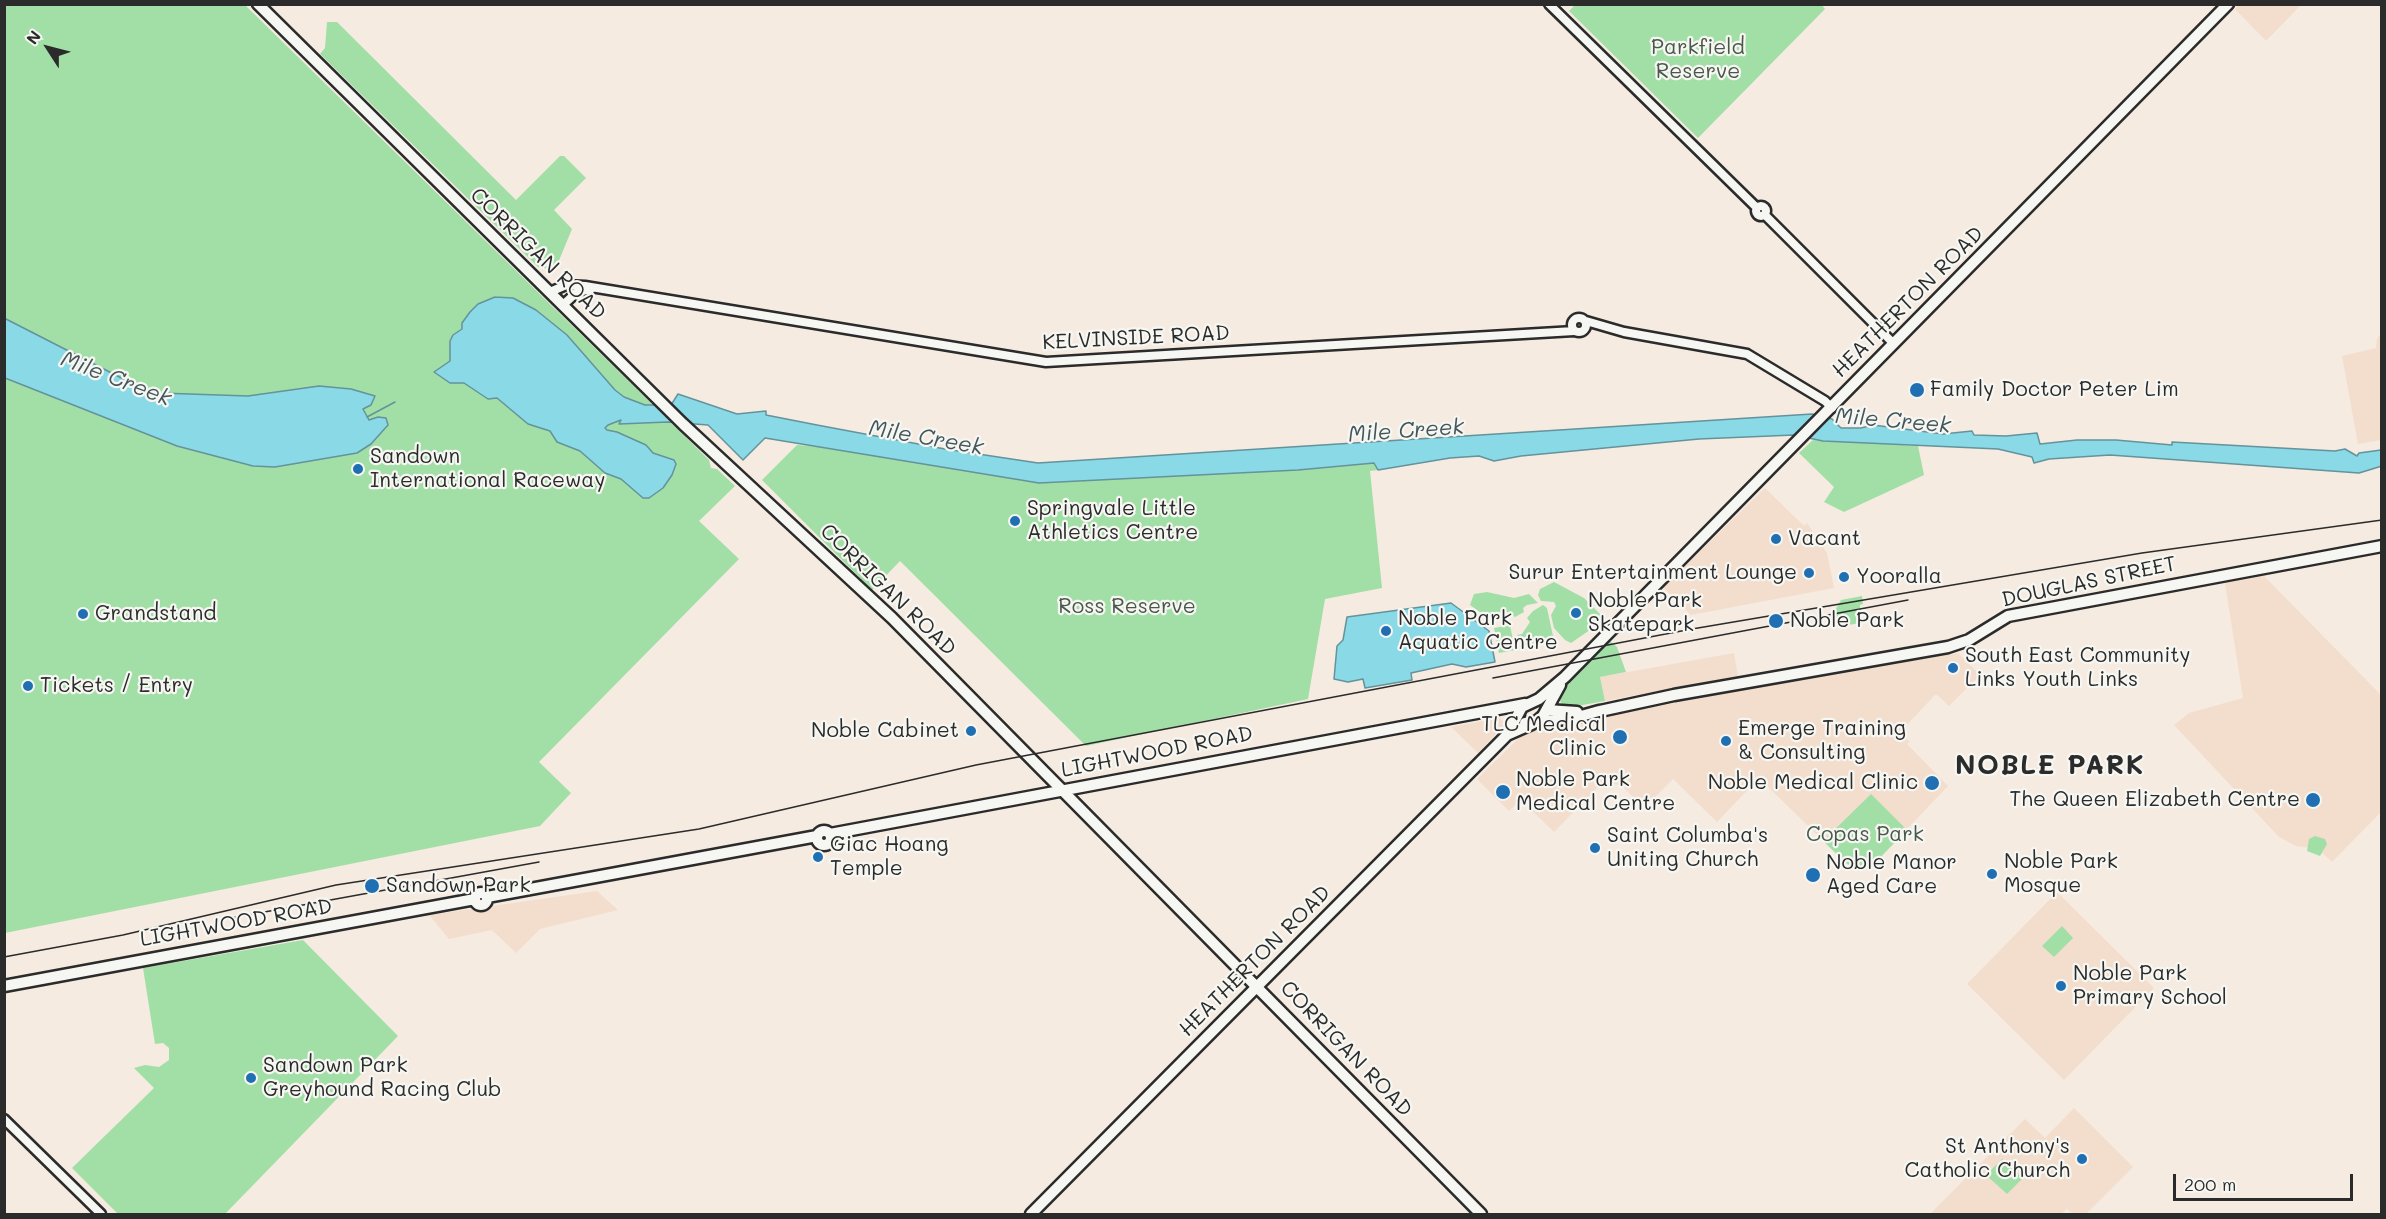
<!DOCTYPE html>
<html>
<head>
<meta charset="utf-8">
<style>
	body { margin:0 }
	#map { position:relative; width:2386px; height:1219px; overflow:hidden; background:#f5ebe1; font-family:Mali,sans-serif }
	canvas { display:block }
	.frame { position:absolute; inset:0; border:6px solid #2b2b2b; pointer-events:none }
	.north { position:absolute; left:18px; top:18px; width:60px; height:60px; -webkit-text-stroke:4px #f6f6f2; paint-order:stroke; rotate:306deg; font-size:16px; font-weight:700; line-height:24px; text-align:center; color:#2b2b2b }
	.north::after { content:''; display:block; margin:auto; width:21px; height:27px; background:#2b2b2b; clip-path:polygon(50% 0,100% 100%,50% 72%,0 100%) }
	.scale { position:absolute; left:2173px; top:1174px; width:180px; height:27px; box-sizing:border-box; border:3px solid #2b2b2b; border-top:0; padding-left:8px; font-size:18px; line-height:21px; white-space:nowrap; color:#2b2b2b; -webkit-text-stroke:4px #f6f6f2; paint-order:stroke }
</style>
</head>
<body>
<div id="map">
<canvas width="2386" height="1219"></canvas>
<div class="frame"></div>
<div class="north">N</div>
<div class="scale">200 m</div>
</div>
<script>
const context = document.querySelector('canvas').getContext('2d');
context.lineJoin = 'round';
function fillPath(path, color) {
  context.fillStyle = color;
  context.fill(path, 'evenodd');
}
function shape(rows) {
  const path = new Path2D();
  for (const r of rows) {
    if (r.length === 3) {
      path.moveTo(r[0] + r[2], r[1]);
      path.arc(r[0], r[1], r[2], 0, 2 * Math.PI);
      continue;
    }
    path.moveTo(r[0], r[1]);
    for (let i = 2; i < r.length; i += 2) path.lineTo(r[i], r[i + 1]);
  }
  return path;
}
function trace(path, color, width, dash) {
  context.strokeStyle = color;
  context.lineWidth = width;
  context.lineCap = dash ? 'butt' : 'round';
  context.setLineDash(dash || []);
  context.stroke(path);
}
function write(font, color, halo, rows, align = 'center') {
  context.font = font + ' Mali,sans-serif';
  context.lineWidth = 4.5;
  context.setLineDash([]);
  context.textBaseline = 'middle';
  context.strokeStyle = halo;
  context.fillStyle = color;
  for (const [text, x, y, turn = 0] of rows) {
    context.save();
    context.translate(x, y);
    context.rotate((+turn || 0) * Math.PI / 180);
    context.textAlign = isNaN(turn) ? turn : align;
    if (halo) context.strokeText(text, 0, 0);
    context.fillText(text, 0, 0);
    context.restore();
  }
}
const built = shape([
	[2239,4,2301,4,2301,5,2266,41,2235,9],
	[2381,333,2381,440,2358,444,2342,356,2376,348,2377,339],
	[1765,488,1804,526,1807,523,1827,553,1834,588,1691,615,1663,587],
	[2264,576,2381,695,2381,812,2332,862,2318,849,2296,846,2279,837,2174,725,2189,713,2243,698,2225,583],
	[1734,653,1738,676,1605,701,1600,677],
	[1958,653,1980,675,1949,706,1936,694,1900,732,1910,742,1907,744,1948,786,1869,869,1847,864,1759,778,1717,822,1673,779,1644,808,1623,787,1605,780,1554,832,1521,800,1509,811,1477,779,1525,732,1752,688],
	[1499,718,1506,723,1478,753,1451,727],
	[597,891,618,910,540,929,516,953,492,930,449,939,429,915],
	[2057,892,2154,988,2064,1080,1967,984],
	[2074,1108,2133,1167,2086,1214,2073,1214,2067,1209,2061,1214,1930,1214,2025,1119,2045,1138]
]);
const green = shape([
	[5,5,245,5,709,460,711,468,717,469,735,486,699,521,739,559,539,762,571,793,540,826,5,933],
	[1575,5,1821,4,1825,9,1698,138,1569,11],
	[327,22,337,22,516,200,560,156,564,156,586,178,554,210,572,229,555,270,538,267,320,54,325,48],
	[1813,440,1918,446,1924,475,1844,512,1824,502,1834,487,1799,453],
	[797,445,834,448,1039,483,1298,470,1374,463,1378,470,1370,471,1382,588,1325,599,1308,699,1086,746,900,561,872,590,762,480],
	[1554,582,1584,598,1602,616,1600,623,1571,643,1565,640,1554,628,1551,615,1556,606,1554,602,1541,601,1538,595,1540,589],
	[1487,592,1514,598,1529,594,1538,603,1527,605,1523,608,1524,612,1515,617,1505,611,1498,612,1495,616,1489,613,1484,615,1470,605,1474,594],
	[1862,596,1863,604,1860,605,1860,623,1837,627,1833,614,1841,600],
	[1543,605,1547,608,1553,636,1535,647,1532,647,1532,641,1528,640,1526,646,1517,635,1522,634,1530,622,1527,618,1533,611],
	[1510,625,1515,650,1499,653,1494,628],
	[1610,641,1617,647,1626,672,1600,677,1605,701,1577,706,1574,709,1564,707,1560,701,1561,690],
	[1871,794,1907,830,1869,869,1858,868,1847,864,1823,841],
	[2315,836,2325,839,2327,844,2320,856,2307,851,2309,839],
	[2062,926,2073,938,2054,957,2042,946],
	[303,940,398,1036,225,1214,118,1214,72,1168,154,1088,134,1068,145,1065,159,1067,169,1060,169,1048,163,1043,155,1044,143,968],
	[2002,1159,2023,1178,2007,1194,1986,1175]
]);
const water = shape([
	[495,297,513,298,536,310,567,335,615,390,624,397,645,405,671,405,678,394,737,414,766,411,766,415,817,425,945,449,1038,463,1812,414,1832,419,1841,428,1861,428,1873,425,1943,434,1972,431,1974,435,2006,436,2037,433,2040,444,2077,440,2116,440,2172,445,2172,442,2335,451,2345,449,2357,456,2359,453,2381,450,2382,466,2359,473,2110,455,2049,459,2034,463,2032,457,1998,449,1823,441,1794,435,1699,439,1521,456,1494,461,1479,456,1450,458,1378,470,1374,463,1298,470,1039,483,765,438,743,460,708,425,668,422,619,424,621,420,608,425,605,428,607,430,617,432,646,445,653,453,674,460,676,464,672,475,663,488,649,498,643,498,621,479,605,473,580,451,557,442,550,431,528,424,497,398,488,399,464,383,450,383,434,372,450,361,450,341,453,335,462,329,462,323,470,312,478,304,495,297],
	[4,318,141,388,160,393,248,396,319,386,351,389,375,396,371,405,363,409,369,420,378,417,386,418,388,425,371,444,357,453,275,467,253,466,177,446,5,378,4,318],
	[1451,603,1489,631,1495,662,1466,667,1452,664,1411,673,1412,680,1365,688,1363,679,1348,682,1334,679,1337,646,1343,640,1347,617,1451,603]
]);
const stream = shape([
	[367,417,395,402]
]);
const minor = shape([
	[1549,4,1757,208],
	[1761,211,5],
	[1765,215,1894,344],
	[550,292,566,285,585,286,1046,362,1574,331],
	[563,305,578,291,590,290],
	[1579,325,7],
	[1586,321,1624,332,1747,354,1825,401,1832,408],
	[4,1119,101,1214]
]);
const major = shape([
	[258,4,683,424,892,618,1481,1214],
	[1547,710,1577,712],
	[1600,711,1674,695,1948,647,1969,640,2008,616,2382,546],
	[1537,722,1574,718,1599,711],
	[1525,723,1536,722,1543,716,1560,685],
	[1507,735,1522,707,1539,699,1565,677,2228,4],
	[824,838,7],
	[830,834,1525,704],
	[481,899,6],
	[487,897,817,836],
	[4,986,475,899],
	[1031,1214,1507,735,1532,724]
]);
const rail = shape([
	[1493,678,1908,600],
	[226,919,539,862],
	[4,957,123,935,336,885,699,829,976,765,1692,629,2142,553,2382,520]
]);
const markers = [
	[1917,390,8,"#1f6fb2"],
	[358,469,6,"#1f6fb2"],
	[1015,521,6,"#1f6fb2"],
	[1776,539,6,"#1f6fb2"],
	[1809,573,6,"#1f6fb2"],
	[1844,577,6,"#1f6fb2"],
	[1576,613,6,"#1f6fb2"],
	[83,614,6,"#1f6fb2"],
	[1776,621,8,"#1f6fb2"],
	[1386,631,6,"#1f6fb2"],
	[1953,668,6,"#1f6fb2"],
	[28,686,6,"#1f6fb2"],
	[971,731,6,"#1f6fb2"],
	[1620,737,8,"#1f6fb2"],
	[1726,741,6,"#1f6fb2"],
	[1932,783,8,"#1f6fb2"],
	[1503,792,8,"#1f6fb2"],
	[2313,800,8,"#1f6fb2"],
	[1595,848,6,"#1f6fb2"],
	[818,857,6,"#1f6fb2"],
	[1992,874,6,"#1f6fb2"],
	[1813,875,8,"#1f6fb2"],
	[372,886,8,"#1f6fb2"],
	[2061,986,6,"#1f6fb2"],
	[251,1078,6,"#1f6fb2"],
	[2082,1159,6,"#1f6fb2"]
];
const parkNames = [
	["Parkfield",1698,48],
	["Reserve",1698,72],
	["Ross Reserve",1127,607],
	["Copas Park",1865,835]
];
const streetNames = [
	["CORRIGAN ROAD",538,254,44],
	["HEATHERTON ROAD",1908,302,-45],
	["KELVINSIDE ROAD",1136,338,-3],
	["DOUGLAS STREET",2089,582,-12],
	["CORRIGAN ROAD",888,590,44],
	["LIGHTWOOD ROAD",1157,752,-11],
	["LIGHTWOOD ROAD",236,923,-10],
	["HEATHERTON ROAD",1255,961,-45],
	["CORRIGAN ROAD",1346,1049,46]
];
const poiNames = [
	["Family Doctor Peter Lim",1930,390],
	["Sandown",370,457],
	["International Raceway",370,481],
	["Springvale Little",1027,509],
	["Athletics Centre",1027,533],
	["Vacant",1788,539],
	["Surur Entertainment Lounge",1797,573,"right"],
	["Yooralla",1856,577],
	["Noble Park",1588,601],
	["Skatepark",1588,625],
	["Grandstand",95,614],
	["Noble Park",1398,619],
	["Aquatic Centre",1398,643],
	["Noble Park",1790,621],
	["South East Community",1965,656],
	["Links Youth Links",1965,680],
	["Tickets / Entry",40,686],
	["TLC Medical",1606,725,"right"],
	["Clinic",1606,749,"right"],
	["Emerge Training",1738,729],
	["& Consulting",1738,753],
	["Noble Cabinet",959,731,"right"],
	["Noble Park",1516,780],
	["Medical Centre",1516,804],
	["Noble Medical Clinic",1918,783,"right"],
	["The Queen Elizabeth Centre",2300,800,"right"],
	["Saint Columba's",1607,836],
	["Uniting Church",1607,860],
	["Giac Hoang",830,845],
	["Temple",830,869],
	["Noble Park",2004,862],
	["Mosque",2004,886],
	["Noble Manor",1826,863],
	["Aged Care",1826,887],
	["Sandown Park",386,886],
	["Noble Park",2073,974],
	["Primary School",2073,998],
	["Sandown Park",263,1066],
	["Greyhound Racing Club",263,1090],
	["St Anthony's",2070,1147,"right"],
	["Catholic Church",2070,1171,"right"]
];
const waterNames = [
	["Mile Creek",116,379,21],
	["Mile Creek",1893,421,5],
	["Mile Creek",1406,431,-4],
	["Mile Creek",926,438,10]
];
const districtNames = [
	["NOBLE PARK",2050,766]
];
fillPath(built, '#f3decd');
fillPath(green, '#a2dfa6');
fillPath(water, '#8ad9e7');
trace(water, '#64939c', 1.5);
trace(stream, '#64939c', 1.5);
trace(minor, '#2b2b2b', 13);
trace(major, '#2b2b2b', 15);
trace(minor, '#f6f6f2', 8);
trace(major, '#f6f6f2', 10);
trace(rail, '#2b2b2b', 1.5);
for (const [x, y, r, color] of markers) {
  const dot = new Path2D();
  dot.arc(x, y, r, 0, 2 * Math.PI);
  context.fillStyle = color;
  context.fill(dot);
  trace(dot, '#f6f6f2', 2);
}
write('21px', '#49584a', '#f6f6f2', parkNames);
write('21px', '#2b2b2b', '#f6f6f2', streetNames);
write('21px', '#2b2b2b', '#f6f6f2', poiNames, 'left');
write('italic 22px', '#43565a', '#f6f6f2', waterNames);
context.letterSpacing = '1.5px';
write('bold 27px', '#2b2b2b', '#f6f6f2', districtNames);
context.letterSpacing = '0px';
</script>
</body>
</html>
